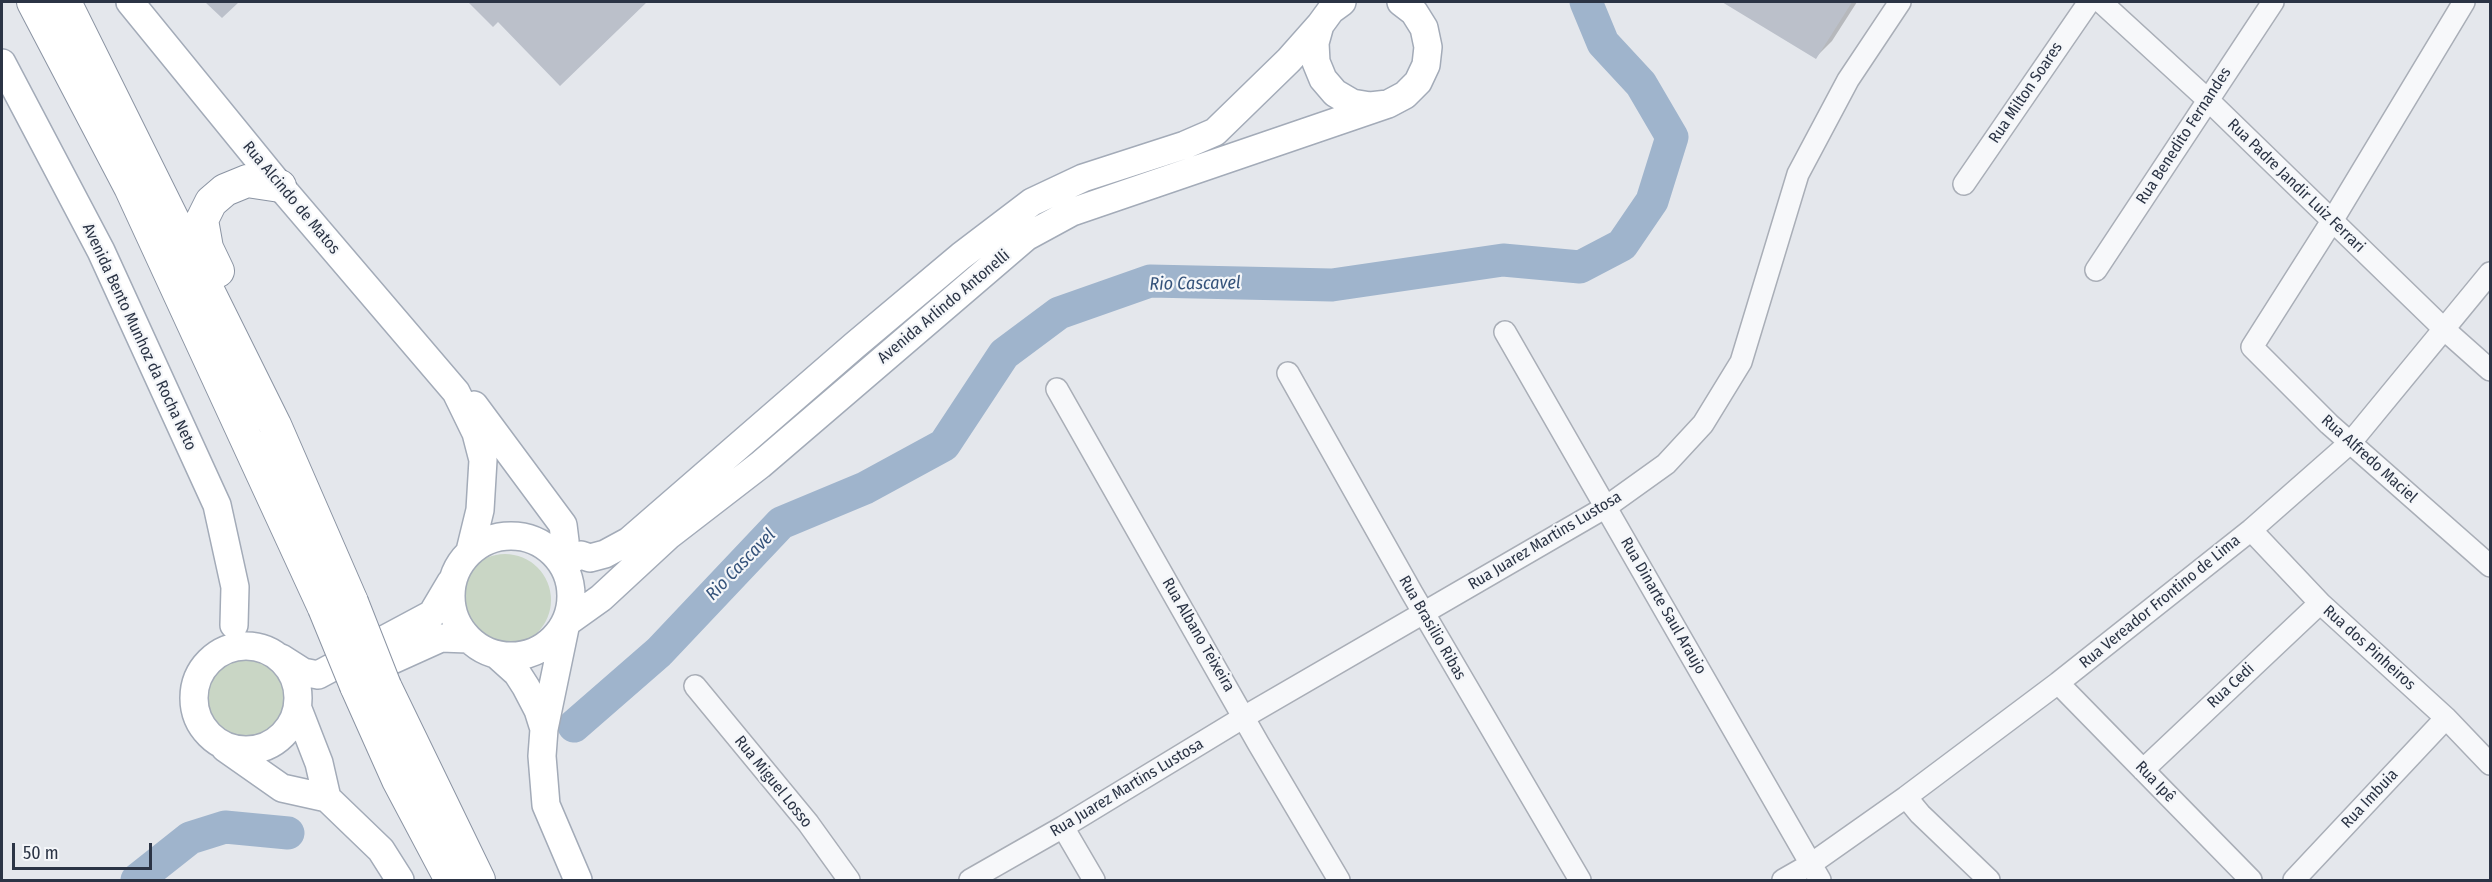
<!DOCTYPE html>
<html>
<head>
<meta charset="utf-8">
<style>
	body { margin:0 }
	#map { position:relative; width:2492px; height:882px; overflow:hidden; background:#e4e7ec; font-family:"Fira Sans Condensed",sans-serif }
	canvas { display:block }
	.frame { position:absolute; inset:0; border:3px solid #2b3445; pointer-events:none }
	.scale { position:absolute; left:12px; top:843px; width:140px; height:27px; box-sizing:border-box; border:3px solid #2b3445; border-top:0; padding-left:8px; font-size:18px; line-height:21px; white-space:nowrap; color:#2b3445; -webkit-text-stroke:4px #f4f6f9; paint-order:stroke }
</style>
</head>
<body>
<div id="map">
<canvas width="2492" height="882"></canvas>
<div class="frame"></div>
<div class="scale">50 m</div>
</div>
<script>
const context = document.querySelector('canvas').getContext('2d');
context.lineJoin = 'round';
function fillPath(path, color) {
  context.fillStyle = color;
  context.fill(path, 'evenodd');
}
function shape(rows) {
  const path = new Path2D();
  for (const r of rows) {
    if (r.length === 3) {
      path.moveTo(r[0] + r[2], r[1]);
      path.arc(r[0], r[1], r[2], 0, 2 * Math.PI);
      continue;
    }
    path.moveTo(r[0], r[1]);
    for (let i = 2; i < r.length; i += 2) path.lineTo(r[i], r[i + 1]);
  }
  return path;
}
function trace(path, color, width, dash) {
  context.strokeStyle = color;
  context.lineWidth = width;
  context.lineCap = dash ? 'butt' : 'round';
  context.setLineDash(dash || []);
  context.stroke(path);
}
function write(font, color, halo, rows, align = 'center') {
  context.font = font + ' "Fira Sans Condensed",sans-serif';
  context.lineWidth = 4.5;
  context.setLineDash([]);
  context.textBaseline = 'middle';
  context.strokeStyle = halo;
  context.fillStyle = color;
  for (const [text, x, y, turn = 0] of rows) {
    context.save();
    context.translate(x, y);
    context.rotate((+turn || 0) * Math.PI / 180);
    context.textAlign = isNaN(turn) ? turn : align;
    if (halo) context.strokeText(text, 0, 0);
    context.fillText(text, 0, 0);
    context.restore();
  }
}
const green = shape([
	[505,600,46],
	[246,698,43]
]);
const shadow = shape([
	[470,2,645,2,560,84,498,20,493,25],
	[1725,2,1857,2,1832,41,1816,57]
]);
const river = shape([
	[574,726,659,652,781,523,865,488,944,445,1004,354,1059,313,1150,281,1332,285,1503,260,1580,267,1622,245,1652,201,1672,137,1641,84,1603,43,1586,2],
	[137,880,190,838,225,827,288,833]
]);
const building = shape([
	[205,2,239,2,222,18],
	[468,2,647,2,560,86,498,22,493,27],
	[1722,2,1852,2,1816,59]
]);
const minor = shape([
	[2101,2,2208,100,2445,330,2490,370],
	[2464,2,2332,221,2252,347,2329,424,2490,566],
	[1964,184,2089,2],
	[2096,270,2273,2],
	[1505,332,1820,880],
	[1288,373,1412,593,1580,880],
	[1057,389,1258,743,1339,880],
	[2251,530,2320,603,2446,718,2490,764],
	[2058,683,2251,880],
	[695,686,808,823,849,880],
	[2143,770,2320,603],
	[1906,797,1920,814,1989,880],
	[1063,827,1094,880],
	[970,880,1063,827,1244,717,1606,507,1666,464,1703,424,1741,362,1798,174,1848,80,1900,2],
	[1783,880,1811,864,1906,797,2058,683,2251,530,2351,442,2490,273],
	[2294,880,2446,718]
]);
const major = shape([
	[130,2,280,186,456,392,476,433,483,460,480,510,470,551],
	[1342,2,1331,10,1320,25,1315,43,1316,62,1323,79,1335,93,1352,103,1370,106,1388,104,1405,95,1418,82,1426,65,1428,47,1424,28,1414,12,1401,2],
	[2,63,101,251,217,505,235,587,234,625],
	[474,405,563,525,565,541,562,563],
	[511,596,60],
	[562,563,581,555,590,558,605,554,629,541,855,345,961,256,1032,202,1083,178,1185,145,1215,132,1289,60,1320,25],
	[246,698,52],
	[497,655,517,673,526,687,538,710,544,729],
	[281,658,303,672,318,675,432,614,451,582],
	[359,675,441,638,468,639],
	[298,709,319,763,327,798],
	[225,748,282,788,327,798,381,850,400,880],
	[578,880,546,805,542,756,544,729,566,623,601,598,668,536,760,465,1026,237,1072,212,1388,104]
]);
const highway = shape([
	[33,2,130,187,324,608],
	[65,2,275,425,352,602],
	[218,271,207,248,202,220,211,202,225,190,247,181,280,186],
	[356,686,398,780,451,880],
	[385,686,479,880]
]);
const highwayBridge = shape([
	[352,602,385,686],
	[324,608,356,686]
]);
const streetNames = [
	["Rua Milton Soares",2026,93,-56],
	["Rua Benedito Fernandes",2184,136,-57],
	["Rua Padre Jandir Luiz Ferrari",2296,186,44],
	["Rua Alcindo de Matos",291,198,50],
	["Avenida Arlindo Antonelli",944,307,-40],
	["Avenida Bento Munhoz da Rocha Neto",139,337,65],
	["Rua Alfredo Maciel",2369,459,42],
	["Rua Juarez Martins Lustosa",1545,541,-31],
	["Rua Vereador Frontino de Lima",2160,602,-39],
	["Rua Dinarte Saul Araujo",1663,606,60],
	["Rua Brasilio Ribas",1432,628,60],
	["Rua Albano Teixeira",1198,635,60],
	["Rua dos Pinheiros",2369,648,42],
	["Rua Cedi",2231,686,-43],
	["Rua Miguel Losso",773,782,51],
	["Rua Ipê",2155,782,46],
	["Rua Juarez Martins Lustosa",1127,788,-31],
	["Rua Imbuia",2370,799,-47]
];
const waterNames = [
	["Rio Cascavel",1195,284,-1],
	["Rio Cascavel",741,565,-46]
];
fillPath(green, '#c9d6c5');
fillPath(shadow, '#0003');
trace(river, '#9fb4cc', 33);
fillPath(building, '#bbc0ca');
trace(minor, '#a9aeb7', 24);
trace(major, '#a3abb8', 30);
trace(highway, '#8b94a3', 34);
trace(minor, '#f7f8fa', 21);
trace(major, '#fff', 27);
trace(highway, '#fff', 32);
trace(highwayBridge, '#8b94a3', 34, []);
trace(highwayBridge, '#fff', 32);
write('16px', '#2b3445', '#f4f6f9', streetNames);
write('italic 18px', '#34527a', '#f4f6f9', waterNames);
</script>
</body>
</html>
